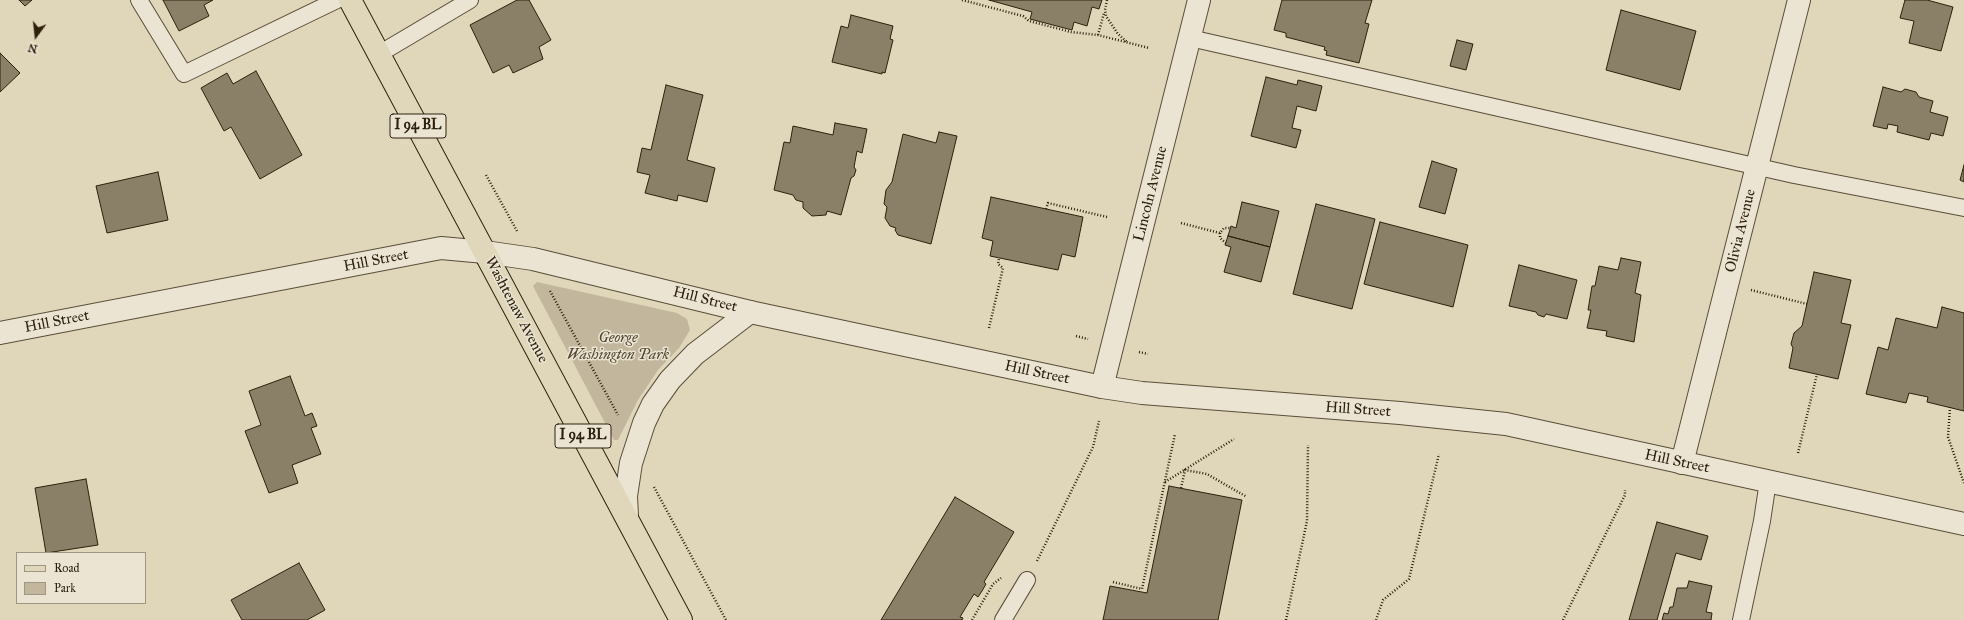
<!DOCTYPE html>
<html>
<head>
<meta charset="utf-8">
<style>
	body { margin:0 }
	#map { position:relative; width:1964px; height:620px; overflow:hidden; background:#e0d6ba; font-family:"IM FELL Great Primer",serif }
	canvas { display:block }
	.legend { position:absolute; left:16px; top:552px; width:130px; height:52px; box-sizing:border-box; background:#ebe4d2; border:1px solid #9f9683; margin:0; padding:5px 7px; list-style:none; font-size:12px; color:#2d200d }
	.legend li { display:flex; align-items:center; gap:8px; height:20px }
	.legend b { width:20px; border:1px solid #9f9683 }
	.north { position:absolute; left:16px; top:16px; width:40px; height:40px; -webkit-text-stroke:3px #ebe4d2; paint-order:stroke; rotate:195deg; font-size:11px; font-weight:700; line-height:16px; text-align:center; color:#2d200d }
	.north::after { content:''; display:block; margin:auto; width:14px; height:18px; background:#2d200d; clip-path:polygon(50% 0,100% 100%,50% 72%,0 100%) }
</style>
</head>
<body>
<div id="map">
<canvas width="1964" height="620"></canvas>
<ul class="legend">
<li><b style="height:5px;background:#e0d6ba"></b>Road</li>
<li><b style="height:11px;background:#c2b79d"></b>Park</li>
</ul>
<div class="north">N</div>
</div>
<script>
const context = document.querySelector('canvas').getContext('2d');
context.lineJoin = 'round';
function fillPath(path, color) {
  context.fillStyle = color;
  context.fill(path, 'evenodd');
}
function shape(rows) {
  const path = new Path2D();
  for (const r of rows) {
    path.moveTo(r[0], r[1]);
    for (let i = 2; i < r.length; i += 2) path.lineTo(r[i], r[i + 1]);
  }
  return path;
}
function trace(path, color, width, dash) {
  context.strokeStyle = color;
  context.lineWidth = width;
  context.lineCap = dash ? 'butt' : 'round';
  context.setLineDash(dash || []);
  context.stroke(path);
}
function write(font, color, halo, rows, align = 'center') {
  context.font = font + ' "IM FELL Great Primer",serif';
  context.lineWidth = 3;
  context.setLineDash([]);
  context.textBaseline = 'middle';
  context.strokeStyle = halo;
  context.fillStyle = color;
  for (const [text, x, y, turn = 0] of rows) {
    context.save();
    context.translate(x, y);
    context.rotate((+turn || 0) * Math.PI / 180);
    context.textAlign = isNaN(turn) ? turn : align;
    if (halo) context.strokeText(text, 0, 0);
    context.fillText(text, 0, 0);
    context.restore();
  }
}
const green = shape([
	[537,282,677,313,687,319,690,330,679,348,658,370,638,400,618,440,614,440,533,286]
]);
const building = shape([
	[19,0,32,0,25,6,19,0],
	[163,0,213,0,204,5,209,16,179,31,163,0],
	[517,0,529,0,551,40,539,47,543,59,513,73,509,65,493,73,470,25,517,0],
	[989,0,1102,0,1099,9,1092,7,1087,26,1074,22,1072,30,1030,19,1032,12,989,0],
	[1282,0,1372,0,1365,23,1369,24,1359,63,1326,55,1327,51,1324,50,1325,47,1286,37,1286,33,1274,30,1282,0],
	[1905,0,1927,0,1953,7,1941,51,1909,43,1914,21,1900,18,1905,0],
	[1621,10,1696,31,1680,90,1606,70,1621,10],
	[851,15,893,26,890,39,893,40,885,73,882,72,882,74,832,62,841,26,848,28,851,15],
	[1457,40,1473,44,1466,70,1450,66,1457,40],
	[0,53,20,73,0,92,0,53],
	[256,71,302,155,260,179,231,127,224,131,201,88,227,73,233,84,256,71],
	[1266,77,1297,85,1298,80,1322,86,1316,111,1297,106,1292,128,1301,130,1296,148,1251,136,1266,77],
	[666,85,703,95,687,160,715,168,707,202,678,195,677,201,645,193,650,175,637,172,642,148,651,150,666,85],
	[1883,87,1901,92,1905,89,1916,92,1919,97,1933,101,1930,112,1948,117,1943,136,1931,133,1929,140,1897,132,1898,126,1888,124,1887,129,1873,126,1883,87],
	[835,123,867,129,862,153,857,151,854,167,856,170,854,176,851,178,841,215,827,211,826,215,812,216,803,208,803,202,796,200,793,195,774,190,784,142,790,143,793,126,833,135,835,123],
	[939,132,957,136,931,244,898,235,895,230,896,228,890,226,885,218,887,207,884,204,886,190,892,182,903,134,936,143,939,132],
	[1432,161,1457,169,1445,214,1419,207,1432,161],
	[1964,165,1964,182,1960,180,1964,165],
	[158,172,168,220,107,233,96,186,158,172],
	[991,197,1083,217,1075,257,1062,254,1058,270,990,256,993,241,982,238,991,197],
	[1242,202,1279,211,1270,247,1228,236,1231,226,1236,228,1242,202],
	[1316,204,1375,219,1352,309,1293,294,1316,204],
	[1380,222,1468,245,1453,307,1364,284,1380,222],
	[1228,236,1270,247,1261,282,1224,272,1231,247,1225,245,1228,236],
	[1621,258,1641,262,1635,293,1641,295,1634,342,1606,336,1607,331,1587,328,1591,310,1588,310,1592,286,1595,286,1599,266,1618,270,1621,258],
	[1519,265,1577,280,1567,319,1546,314,1544,317,1538,315,1536,312,1509,306,1519,265],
	[1814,272,1851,280,1841,323,1851,325,1838,379,1789,368,1793,348,1791,344,1794,333,1802,326,1814,272],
	[1942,307,1964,313,1964,411,1927,402,1928,397,1909,393,1906,403,1866,394,1878,347,1888,350,1896,318,1937,328,1942,307],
	[290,376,305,416,312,413,317,426,311,428,321,454,292,465,298,483,269,493,245,431,261,425,249,391,290,376],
	[86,479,98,545,46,553,35,488,86,479],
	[1169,486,1242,500,1218,620,1103,620,1110,586,1147,593,1169,486],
	[955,497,1014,532,984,582,986,584,982,591,978,597,974,594,960,617,963,618,962,620,881,620,955,497],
	[1657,522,1708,536,1701,560,1676,553,1657,620,1629,620,1657,522],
	[299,563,325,610,307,620,242,620,231,600,299,563],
	[1689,581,1712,586,1706,612,1712,613,1711,620,1662,620,1664,613,1668,614,1670,607,1673,607,1677,588,1687,588,1689,581]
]);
const path = shape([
	[962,0,1023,16,1029,21,1071,32,1098,35,1149,48],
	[1107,0,1105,10,1106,16,1118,34,1127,42],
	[1098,35,1104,13],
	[486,175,517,231],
	[1046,209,1048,203,1107,217],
	[1181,223,1220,233,1224,228,1230,228],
	[1220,233,1220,238,1226,243],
	[1751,290,1807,304],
	[550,291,618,415],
	[989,328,1003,268,998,264,999,258],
	[1076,336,1088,339],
	[1139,352,1148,354],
	[1950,407,1948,437,1964,483],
	[1798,453,1817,374],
	[1165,482,1234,439],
	[654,487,726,620],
	[1181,488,1185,470,1207,474,1247,497],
	[1037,561,1093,447,1099,421],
	[1113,582,1142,589,1175,434],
	[972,620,993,584,1001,578],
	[1286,620,1307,521,1308,445],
	[1376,620,1383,600,1409,579,1439,454],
	[1563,620,1625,495,1625,490]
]);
const service = shape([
	[139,0,184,74,337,0],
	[1190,38,1794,175,1964,208],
	[379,54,470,0],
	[1003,620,1027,580],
	[1741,620,1762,521,1768,481]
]);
const minor = shape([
	[1102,387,1199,0],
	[1682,463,1799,0],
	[627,516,626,496,631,463,644,423,653,404,670,380,695,354,750,312]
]);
const tertiary = shape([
	[0,333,441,248,485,252,533,259,750,312,1102,387,1142,393,1400,413,1506,424,1964,524]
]);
const primary = shape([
	[350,0,681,620]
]);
const shields = [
	[418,126,56],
	[583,436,56]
];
const shieldNames = [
	["I 94 BL",418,126],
	["I 94 BL",583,436]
];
const streetNames = [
	["Lincoln Avenue",1151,194,-76],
	["Olivia Avenue",1741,231,-76],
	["Hill Street",376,261,-11],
	["Hill Street",705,300,14],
	["Washtenaw Avenue",516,310,62],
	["Hill Street",57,322,-11],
	["Hill Street",1037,373,12],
	["Hill Street",1358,410,4],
	["Hill Street",1677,462,12]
];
const parkNames = [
	["George",618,338],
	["Washington Park",618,355]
];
fillPath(green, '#c2b79d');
fillPath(building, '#8a7f67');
trace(building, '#2d200d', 1);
trace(service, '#5a4e38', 18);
trace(minor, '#5a4e38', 24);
trace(tertiary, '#5a4e38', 24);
trace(primary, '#2d200d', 24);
trace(path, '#2d200d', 2.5, [1, 2]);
trace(service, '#ebe4d2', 16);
trace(minor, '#ebe4d2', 22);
trace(tertiary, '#ebe4d2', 22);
trace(primary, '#e0d6ba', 22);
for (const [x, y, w] of shields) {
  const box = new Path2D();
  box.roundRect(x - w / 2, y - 12, w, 24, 3);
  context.fillStyle = '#ebe4d2';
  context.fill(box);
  trace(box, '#2d200d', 1);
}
write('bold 14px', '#2d200d', null, shieldNames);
write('15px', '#2d200d', '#ebe4d2', streetNames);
write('italic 15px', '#524631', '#ebe4d2', parkNames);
</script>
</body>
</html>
